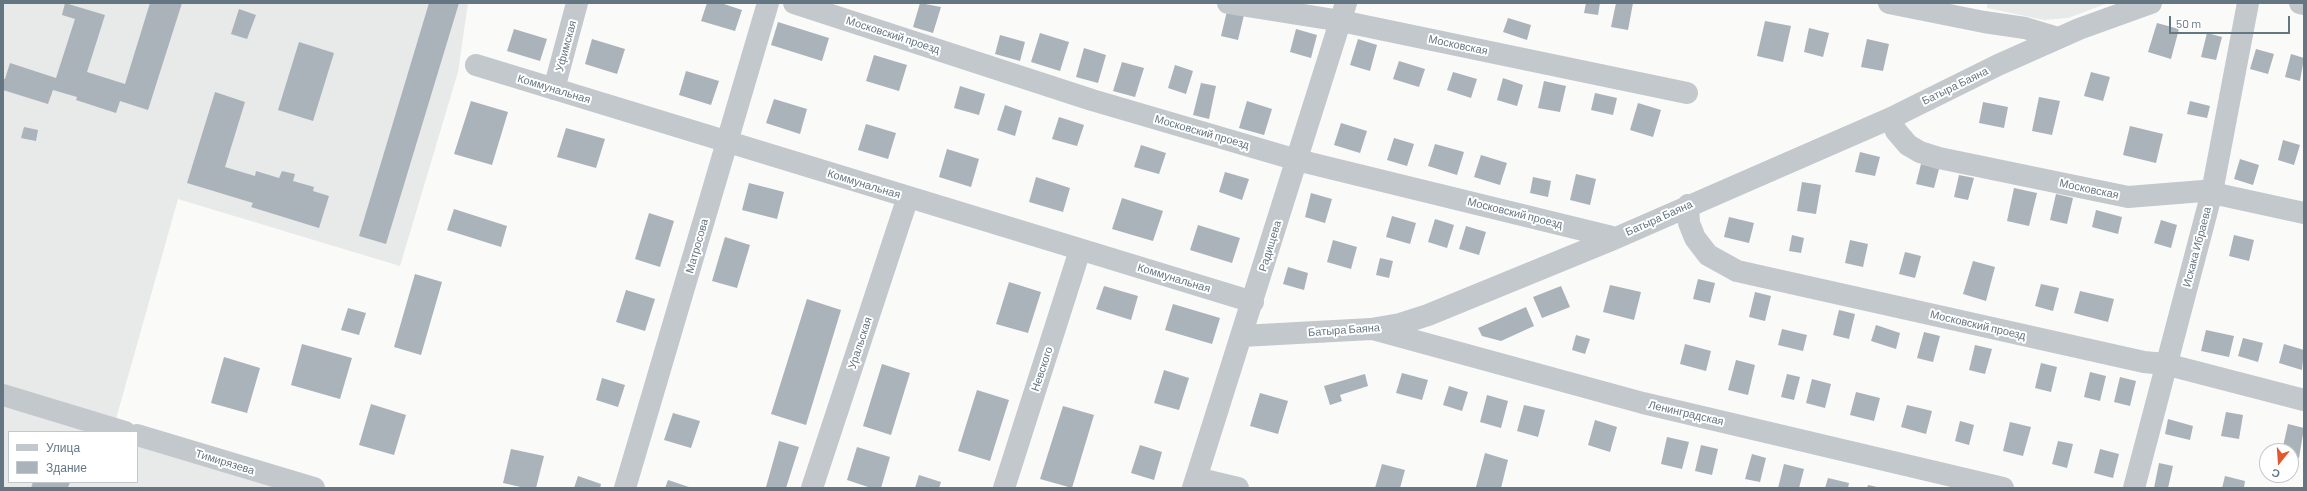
<!DOCTYPE html>
<html>
<head>
<meta charset="utf-8">
<style>
	body { margin:0 }
	#map { position:relative; width:2307px; height:491px; overflow:hidden; background:#fafaf8; font-family:Barlow,sans-serif }
	canvas { display:block }
	.frame { position:absolute; inset:0; border:4px solid #657683; pointer-events:none }
	.legend { position:absolute; left:8px; top:431px; width:130px; height:52px; box-sizing:border-box; background:#fff; border:1px solid #c1c8cd; margin:0; padding:5px 7px; list-style:none; font-size:12px; color:#657683 }
	.legend li { display:flex; align-items:center; gap:8px; height:20px }
	.legend b { width:20px; border:1px solid #c1c8cd }
	.north { position:absolute; left:2259px; top:443px; width:40px; height:40px; box-sizing:border-box; background:#fff; border:1px solid #c1c8cd; border-radius:50%; rotate:197deg; font-size:11px; font-weight:700; line-height:16px; text-align:center; color:#657683 }
	.north::after { content:''; display:block; margin:auto; width:14px; height:18px; background:#e4572e; clip-path:polygon(50% 0,100% 100%,50% 72%,0 100%) }
	.scale { position:absolute; left:2169px; top:16px; width:121px; height:18px; box-sizing:border-box; border:2px solid #657683; border-top:0; padding-left:5px; font-size:12px; line-height:14px; white-space:nowrap; color:#657683; -webkit-text-stroke:3px #fff; paint-order:stroke }
</style>
</head>
<body>
<div id="map">
<canvas width="2307" height="491"></canvas>
<div class="frame"></div>
<ul class="legend">
<li><b style="height:5px;background:#c3c8cc"></b>Улица</li>
<li><b style="height:11px;background:#aab3b9"></b>Здание</li>
</ul>
<div class="north">С</div>
<div class="scale">50 m</div>
</div>
<script>
const context = document.querySelector('canvas').getContext('2d');
context.lineJoin = 'round';
function fillPath(path, color) {
  context.fillStyle = color;
  context.fill(path, 'evenodd');
}
function shape(rows) {
  const path = new Path2D();
  for (const r of rows) {
    path.moveTo(r[0], r[1]);
    for (let i = 2; i < r.length; i += 2) path.lineTo(r[i], r[i + 1]);
  }
  return path;
}
function trace(path, color, width, dash) {
  context.strokeStyle = color;
  context.lineWidth = width;
  context.lineCap = dash ? 'butt' : 'round';
  context.setLineDash(dash || []);
  context.stroke(path);
}
function write(font, color, halo, rows, align = 'center') {
  context.font = font + ' Barlow,sans-serif';
  context.lineWidth = 4;
  context.setLineDash([]);
  context.textBaseline = 'middle';
  context.strokeStyle = halo;
  context.fillStyle = color;
  for (const [text, x, y, turn = 0] of rows) {
    context.save();
    context.translate(x, y);
    context.rotate((+turn || 0) * Math.PI / 180);
    context.textAlign = isNaN(turn) ? turn : align;
    if (halo) context.strokeText(text, 0, 0);
    context.fillText(text, 0, 0);
    context.restore();
  }
}
const built = shape([
	[3,3,468,3,458,72,400,266,178,199,116,419,3,386],
	[1987,3,2108,3,2068,18,2044,20,1987,8],
	[3,405,96,432,9,432,9,482,137,482,137,444,288,488,3,488]
]);
const building = shape([
	[65,3,105,15,87,72,125,84,150,3,182,3,148,110,120,101,116,113,76,100,77,97,53,90,48,104,3,90,3,79,5,79,10,63,56,78,75,19,62,15],
	[429,3,459,3,386,244,359,236],
	[707,3,721,3,742,10,735,31,701,21],
	[920,3,941,7,933,33,913,27],
	[1586,3,1600,3,1598,15,1584,13],
	[1616,3,1633,3,1628,30,1611,27],
	[239,9,256,15,247,39,231,34],
	[1227,11,1244,15,1238,40,1221,36],
	[1508,18,1531,25,1527,40,1503,32],
	[1765,21,1791,26,1783,62,1757,56],
	[778,22,829,38,822,61,771,45],
	[2157,23,2179,29,2171,59,2148,52],
	[1809,28,1829,33,1823,57,1804,52],
	[514,29,547,39,540,61,507,51],
	[1296,29,1317,35,1311,58,1290,52],
	[1040,33,1069,42,1060,71,1031,62],
	[2207,33,2222,37,2216,60,2201,57],
	[1000,35,1025,42,1020,61,995,54],
	[592,39,625,49,617,74,585,64],
	[1358,39,1377,45,1370,71,1350,65],
	[1867,39,1889,44,1883,71,1861,67],
	[299,42,334,53,313,121,278,110],
	[1084,48,1106,55,1098,83,1076,77],
	[2256,49,2274,54,2268,74,2250,69],
	[2291,54,2304,58,2300,81,2285,77],
	[874,55,907,65,899,91,866,81],
	[1399,61,1425,69,1419,87,1393,79],
	[1122,62,1144,68,1135,97,1113,91],
	[1175,65,1193,71,1186,94,1168,88],
	[686,71,719,81,711,105,679,95],
	[1453,72,1477,79,1471,98,1447,90],
	[2091,72,2110,77,2103,101,2084,96],
	[1503,78,1523,85,1517,106,1497,100],
	[1544,81,1566,86,1560,112,1538,108],
	[1201,83,1216,86,1209,119,1193,115],
	[960,86,985,94,979,115,954,108],
	[215,92,245,102,225,167,255,176,256,171,279,178,282,171,295,174,293,181,314,187,313,191,329,196,319,228,251,207,253,203,187,183],
	[1595,93,1617,98,1613,115,1591,110],
	[2039,97,2060,101,2052,135,2032,131],
	[774,99,807,109,800,134,766,123],
	[471,101,508,112,492,165,454,154],
	[1247,101,1272,109,1264,135,1239,128],
	[2190,101,2210,106,2207,118,2187,114],
	[1983,102,2008,107,2004,128,1979,123],
	[1638,103,1661,110,1653,137,1630,130],
	[1005,105,1022,111,1015,136,997,130],
	[1059,117,1084,125,1077,146,1052,139],
	[1341,123,1367,131,1360,153,1334,145],
	[866,124,896,133,888,159,858,150],
	[2130,126,2163,134,2156,163,2123,155],
	[24,127,38,130,36,141,21,138],
	[566,128,605,139,596,168,557,157],
	[1394,138,1414,144,1407,166,1387,160],
	[2283,140,2300,145,2294,165,2278,160],
	[1435,144,1464,152,1457,175,1428,166],
	[1141,145,1166,153,1159,174,1134,167],
	[947,149,979,159,971,187,939,177],
	[1860,152,1880,157,1875,176,1855,172],
	[1481,155,1507,163,1500,185,1474,177],
	[2240,159,2259,165,2253,185,2234,179],
	[1921,164,1939,169,1934,188,1916,184],
	[1225,172,1249,179,1242,200,1219,192],
	[1576,174,1596,179,1590,205,1570,200],
	[1959,175,1974,178,1968,200,1954,197],
	[1036,177,1070,188,1063,212,1029,202],
	[1533,177,1551,181,1548,197,1530,193],
	[1802,182,1821,185,1816,214,1797,211],
	[749,183,784,192,777,219,742,210],
	[2014,188,2037,193,2029,226,2007,221],
	[1311,193,1332,199,1325,223,1305,217],
	[2056,194,2073,198,2067,224,2050,220],
	[1122,198,1163,211,1153,241,1112,229],
	[454,209,507,226,501,247,447,230],
	[2096,210,2122,217,2118,234,2092,227],
	[649,213,674,221,660,267,635,259],
	[1392,216,1416,223,1410,244,1386,237],
	[1729,217,1754,223,1749,243,1724,237],
	[1435,219,1454,225,1447,248,1428,242],
	[2161,220,2177,225,2171,248,2154,243],
	[1198,225,1240,238,1232,263,1190,250],
	[1466,226,1486,232,1479,255,1459,249],
	[1792,235,1804,238,1801,253,1789,251],
	[2234,235,2254,240,2249,261,2229,256],
	[725,237,750,245,737,288,712,281],
	[1333,240,1357,247,1351,269,1327,262],
	[1850,240,1868,244,1863,267,1845,263],
	[1905,252,1921,256,1915,278,1899,274],
	[1380,258,1393,261,1389,278,1376,275],
	[1973,261,1995,267,1986,301,1963,294],
	[1288,267,1308,273,1304,290,1283,284],
	[415,274,442,282,421,355,394,347],
	[1698,279,1715,283,1710,303,1693,299],
	[1009,282,1041,292,1028,333,996,324],
	[2041,284,2059,288,2053,311,2035,306],
	[1610,285,1641,292,1634,320,1603,312],
	[1104,286,1138,296,1131,320,1096,309],
	[1561,286,1570,307,1542,318,1533,297],
	[626,290,655,299,645,331,616,322],
	[2080,291,2114,299,2108,322,2074,313],
	[1755,292,1771,296,1765,321,1749,317],
	[807,299,841,310,806,425,771,414],
	[1173,304,1220,318,1212,344,1165,330],
	[1526,307,1534,326,1501,341,1482,336,1478,328],
	[348,308,366,313,359,335,341,330],
	[1839,310,1855,314,1849,339,1833,335],
	[1876,325,1900,333,1896,349,1871,341],
	[1782,329,1807,335,1803,351,1778,345],
	[2206,330,2234,336,2229,357,2201,351],
	[1924,332,1940,336,1933,362,1917,358],
	[1576,335,1590,339,1585,354,1572,350],
	[2243,338,2263,343,2258,362,2238,356],
	[302,344,352,358,340,399,291,385],
	[1685,344,1711,351,1706,371,1680,364],
	[2284,344,2304,350,2302,370,2279,363],
	[1975,345,1992,349,1985,374,1969,370],
	[224,357,260,368,247,413,211,403],
	[1736,360,1755,365,1748,395,1728,390],
	[2041,363,2057,367,2051,392,2035,388],
	[882,364,910,373,891,435,863,426],
	[1164,370,1189,378,1179,410,1154,403],
	[2090,372,2106,376,2100,401,2084,397],
	[1402,373,1428,380,1422,400,1396,393],
	[1365,374,1368,386,1340,395,1342,401,1330,405,1324,386],
	[1787,374,1800,377,1794,400,1781,397],
	[2120,377,2136,381,2130,406,2114,402],
	[602,378,625,385,618,407,596,400],
	[1812,379,1831,384,1825,408,1806,403],
	[1449,386,1468,392,1462,411,1443,405],
	[977,390,1009,400,990,461,958,451],
	[1856,392,1880,398,1874,421,1850,415],
	[1260,393,1288,401,1278,434,1250,426],
	[1487,395,1508,401,1501,428,1480,422],
	[371,404,406,415,394,455,359,445],
	[1524,405,1545,410,1538,437,1517,431],
	[1907,405,1932,411,1926,434,1901,427],
	[1063,406,1094,415,1072,488,1040,479],
	[2226,412,2243,415,2239,439,2221,436],
	[673,413,700,421,691,448,664,440],
	[2168,419,2193,426,2190,440,2165,434],
	[1595,420,1617,427,1610,452,1588,445],
	[1960,421,1974,425,1969,445,1955,441],
	[2010,422,2031,427,2023,456,2003,451],
	[2288,424,2304,428,2299,458,2291,456,2291,451,2282,451],
	[1667,437,1689,442,1682,469,1661,464],
	[779,441,799,447,786,488,769,488,766,487],
	[2058,441,2073,444,2067,468,2052,464],
	[1140,445,1162,452,1154,480,1131,473],
	[1701,445,1718,449,1712,475,1695,471],
	[857,447,890,457,881,488,871,488,847,480],
	[511,449,544,456,536,488,525,488,503,483],
	[2100,449,2119,454,2113,478,2094,473],
	[1485,453,1508,460,1501,488,1476,487],
	[1752,454,1766,458,1760,482,1745,479],
	[2159,463,2173,466,2168,488,2154,488],
	[1382,464,1405,470,1400,488,1375,488],
	[1784,464,1804,469,1799,488,1778,488],
	[919,475,941,482,939,488,915,488],
	[578,476,601,484,600,488,574,488],
	[2225,476,2245,481,2244,488,2222,488],
	[1828,478,1849,483,1848,488,1825,488],
	[668,480,692,488,665,488],
	[33,482,70,482,68,488,31,488],
	[1868,485,1877,487,1877,488,1867,488]
]);
const minor = shape([
	[794,3,1092,100,1297,160,1616,238],
	[1228,3,1341,21,1687,93],
	[1889,3,1984,22,2025,28,2058,38],
	[2300,3,2304,4],
	[476,65,1253,302],
	[554,89,577,3],
	[1891,118,1896,131,1908,145,1920,152,1939,158,2128,197,2203,191,2304,213],
	[1688,205,1689,223,1695,238,1708,255,1737,271,2144,362,2165,364,2304,400],
	[1376,330,1643,403,2003,488],
	[1242,336,1371,329,1400,324,1428,315,1616,238,1891,118,1998,65,2079,29,2151,3],
	[3,395,125,432],
	[137,435,314,488],
	[1196,478,1238,488],
	[625,488,768,3],
	[812,488,908,197],
	[1004,488,1080,250],
	[1193,488,1346,3],
	[2134,488,2212,192,2248,3]
]);
const streetNames = [
	["Московский проезд",893,35,18],
	["Московская",1458,45,12],
	["Уфимская",566,46,-75],
	["Батыра Баяна",1955,86,-26],
	["Коммунальная",554,89,17],
	["Московский проезд",1202,132,16],
	["Коммунальная",864,184,17],
	["Московская",2089,189,12],
	["Московский проезд",1515,213,14],
	["Батыра Баяна",1659,218,-24],
	["Матросова",697,246,-74],
	["Радищева",1270,246,-73],
	["Искака Ибраева",2197,247,-75],
	["Коммунальная",1174,278,17],
	["Московский проезд",1978,325,13],
	["Батыра Баяна",1344,330,-4],
	["Уральская",860,343,-72],
	["Невского",1042,369,-72],
	["Ленинградская",1686,413,13],
	["Тимирязева",225,462,17]
];
fillPath(built, '#e8e9e9');
fillPath(building, '#aab3b9');
trace(minor, '#c3c8cc', 22);
write('11px', '#657683', '#fff', streetNames);
</script>
</body>
</html>
